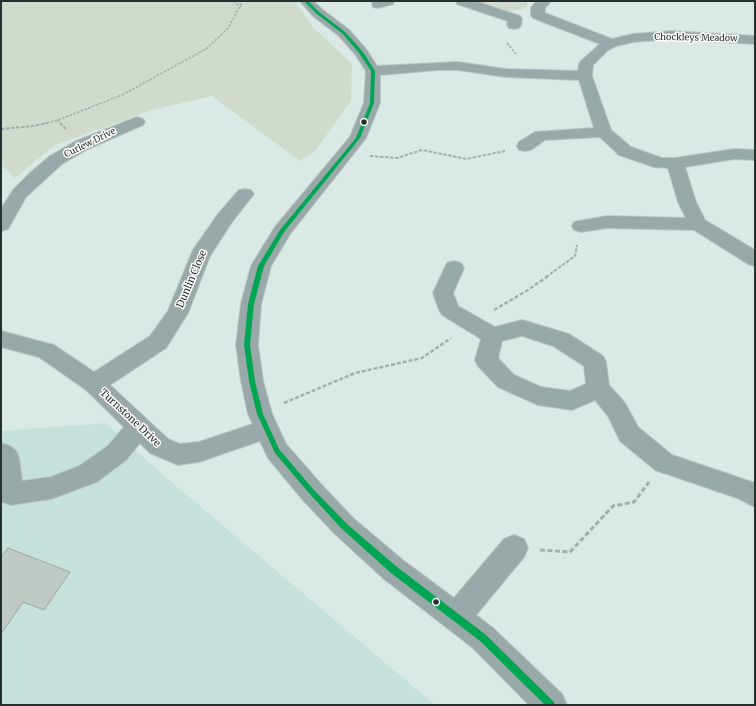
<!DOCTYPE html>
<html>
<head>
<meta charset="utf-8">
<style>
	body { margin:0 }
	#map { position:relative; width:756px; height:706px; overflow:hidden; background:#dae9e5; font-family:Merriweather,serif }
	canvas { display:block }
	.frame { position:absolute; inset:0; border:2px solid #26302e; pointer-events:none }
</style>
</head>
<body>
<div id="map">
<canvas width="756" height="706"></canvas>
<div class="frame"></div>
</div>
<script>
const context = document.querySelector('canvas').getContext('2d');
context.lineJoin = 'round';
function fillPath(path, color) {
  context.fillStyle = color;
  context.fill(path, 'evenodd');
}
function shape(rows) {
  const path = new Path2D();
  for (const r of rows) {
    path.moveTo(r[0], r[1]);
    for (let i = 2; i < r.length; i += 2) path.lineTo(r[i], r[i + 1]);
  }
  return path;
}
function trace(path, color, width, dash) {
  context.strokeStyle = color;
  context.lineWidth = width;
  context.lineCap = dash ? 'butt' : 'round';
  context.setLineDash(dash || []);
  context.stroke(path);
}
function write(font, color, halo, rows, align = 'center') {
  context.font = font + ' Merriweather,serif';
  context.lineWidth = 3;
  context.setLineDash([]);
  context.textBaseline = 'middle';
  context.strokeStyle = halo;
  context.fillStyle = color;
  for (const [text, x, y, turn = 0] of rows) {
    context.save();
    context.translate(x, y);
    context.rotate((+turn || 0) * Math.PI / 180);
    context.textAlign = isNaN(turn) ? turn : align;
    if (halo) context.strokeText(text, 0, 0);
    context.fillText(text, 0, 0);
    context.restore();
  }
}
const built = shape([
	[106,423,162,474,435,705,1,705,1,431]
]);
const green = shape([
	[1,1,295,1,313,27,352,64,351,101,315,151,300,161,212,96,152,110,55,145,15,178,1,165],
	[473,1,527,1,527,7,521,10,512,11,503,10]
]);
const building = shape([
	[8,548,70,572,44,610,23,602,1,634,1,557,8,548]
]);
const pathFar3 = shape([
	[234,1,241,7],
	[507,43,516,54],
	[58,120,61,124],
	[43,124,58,120,122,95,206,49,228,28,243,1]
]);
const pathFar2 = shape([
	[60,123,67,130],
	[1,129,33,126,48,123],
	[370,156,397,158,422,150,466,159,505,151],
	[546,277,575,256,577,245]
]);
const pathFar1 = shape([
	[494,310,528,290,548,276],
	[284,403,355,373,422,358,451,338]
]);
const path = shape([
	[540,550,570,552,613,506,634,502,649,482]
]);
const minor = shape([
	[300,1,313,1,323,10,349,30,366,49,377,66,458,62,506,69,578,71,579,64,581,61,600,44,533,18,531,15,531,8,536,1,551,1,545,8,545,13,612,39,633,34,671,31,755,36,755,44,671,39,633,42,616,46,607,51,593,65,592,76,611,130,631,147,662,158,675,158,734,149,755,150,755,160,734,159,685,167,696,202,705,220,755,250,755,266,748,264,694,230,607,228,581,232,574,230,572,226,574,222,607,216,686,218,678,202,668,168,654,167,619,155,600,137,545,140,531,150,525,151,519,150,517,146,519,142,535,132,594,128,579,80,506,77,458,70,438,70,380,75,380,103,366,138,290,234,271,266,261,304,258,345,263,381,272,414,286,444,320,483,353,518,404,561,454,598,504,539,514,535,524,539,528,548,524,557,476,615,493,628,562,694,567,705,529,705,473,648,384,579,335,534,302,499,268,458,260,441,199,462,178,465,150,453,140,443,126,460,97,482,51,499,11,505,2,502,1,500,1,443,10,446,16,451,19,458,22,481,51,477,79,466,108,446,124,427,86,390,39,357,1,347,1,331,54,345,94,372,150,336,168,311,193,250,218,214,239,190,245,189,251,190,254,194,232,222,210,256,188,313,166,348,110,385,168,439,180,444,199,442,253,424,248,414,241,381,236,345,241,304,251,266,275,227,350,137,364,103,366,71,355,54,339,36,313,16,300,1],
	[373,1,394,1,393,4,378,8,373,7,372,4,373,1],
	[456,1,475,1,520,16,522,19,521,25,519,28,514,29,509,28,507,25,508,21,457,4,456,1],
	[137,117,143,119,145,122,143,125,88,149,62,164,26,197,8,229,1,231,1,209,13,190,31,172,50,156,76,141,137,117],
	[454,261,461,263,464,268,453,293,458,306,495,327,522,320,569,334,603,356,606,362,609,385,625,403,638,427,672,455,755,483,755,507,737,498,655,470,620,441,608,416,595,400,572,410,538,405,498,387,478,366,475,360,481,339,442,315,439,310,433,293,447,263,454,261],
	[522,336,553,346,584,366,586,384,570,391,541,387,514,375,498,358,502,341,522,336]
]);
const bus1 = shape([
	[304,1,308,1,319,12,345,32,363,52,375,71,374,103,360,138,284,232,264,266,254,304,250,345,255,381,263,414,279,449,313,489,347,524,397,567,486,635,554,702,555,705,545,705,480,641,391,573,341,528,309,493,275,453,257,414,249,381,244,345,248,304,258,266,280,230,356,138,370,103,371,71,359,53,343,34,317,14,304,1]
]);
const markers = [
	[364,122,3.5,"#26302e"],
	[436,602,3.5,"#26302e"]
];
const farStreetnames = [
	["Chockleys Meadow",696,38,1],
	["Curlew Drive",90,143,-26]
];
const streetNames = [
	["Dunlin Close",192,279,-67],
	["Turnstone Drive",130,418,43]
];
fillPath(built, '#c6e1db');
fillPath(green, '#d1dbcd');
fillPath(building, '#c0cac5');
trace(building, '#9fa9a4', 1);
trace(minor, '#bbc6c3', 2);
trace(pathFar3, '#a3afae', 1.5, [2.5, 1.5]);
trace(pathFar2, '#a3afae', 2, [3.5, 1.5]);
trace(pathFar1, '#a3afae', 2.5, [4, 2]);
trace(path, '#a3afae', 3, [5, 2.5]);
fillPath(minor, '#99a8a9');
fillPath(bus1, '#00a651');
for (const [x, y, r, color] of markers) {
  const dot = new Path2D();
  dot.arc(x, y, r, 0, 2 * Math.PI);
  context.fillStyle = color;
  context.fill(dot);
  trace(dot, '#fff', 1.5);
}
write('9px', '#26302e', '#fff', farStreetnames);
write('10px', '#26302e', '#fff', streetNames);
</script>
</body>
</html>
